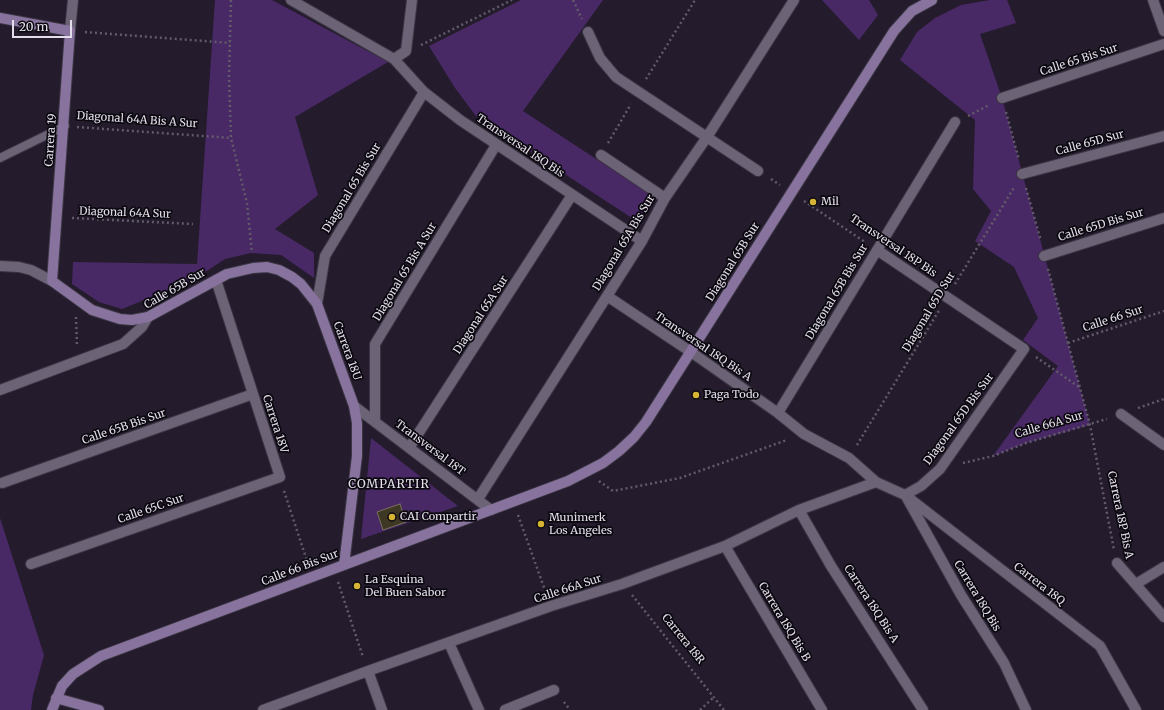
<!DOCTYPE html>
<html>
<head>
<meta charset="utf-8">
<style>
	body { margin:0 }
	#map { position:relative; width:1164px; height:710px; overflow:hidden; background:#241c2d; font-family:Merriweather,serif }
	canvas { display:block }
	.scale { position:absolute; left:12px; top:20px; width:60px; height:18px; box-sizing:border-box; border:2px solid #e3deea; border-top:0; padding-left:5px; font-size:12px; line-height:14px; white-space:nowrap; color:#e3deea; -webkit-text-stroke:3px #0b080f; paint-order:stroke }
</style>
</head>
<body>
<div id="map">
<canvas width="1164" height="710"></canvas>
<div class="scale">20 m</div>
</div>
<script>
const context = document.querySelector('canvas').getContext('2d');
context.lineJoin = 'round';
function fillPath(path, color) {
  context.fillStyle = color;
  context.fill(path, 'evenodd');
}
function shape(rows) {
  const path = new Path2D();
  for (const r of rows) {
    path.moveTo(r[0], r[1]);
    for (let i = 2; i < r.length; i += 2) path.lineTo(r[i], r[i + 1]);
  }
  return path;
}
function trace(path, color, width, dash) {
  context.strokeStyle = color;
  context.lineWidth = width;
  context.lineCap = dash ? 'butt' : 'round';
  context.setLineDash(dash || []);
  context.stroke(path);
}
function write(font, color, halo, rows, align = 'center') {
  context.font = font + ' Merriweather,serif';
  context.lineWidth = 3.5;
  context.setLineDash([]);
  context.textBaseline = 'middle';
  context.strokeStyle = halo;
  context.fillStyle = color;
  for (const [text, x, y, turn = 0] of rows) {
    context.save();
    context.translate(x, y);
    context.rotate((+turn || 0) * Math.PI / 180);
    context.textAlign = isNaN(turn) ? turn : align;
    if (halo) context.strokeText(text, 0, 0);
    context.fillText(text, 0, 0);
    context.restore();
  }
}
const green = shape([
	[215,0,272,0,388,62,295,117,318,195,275,229,314,253,314,278,281,255,251,253,225,259,193,280,122,309,99,302,72,284,73,262,197,264],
	[521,0,603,0,523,111,654,197,638,222,476,116,455,88,429,46],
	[822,0,869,0,878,15,859,40],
	[990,0,1007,0,1016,23,980,34,1002,98,1090,425,1026,443,993,456,1058,366,1023,340,1038,318,1014,267,975,241,991,211,973,189,975,120,900,60,917,32,935,18,961,5],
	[371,438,458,506,361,539],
	[0,518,44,655,33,695,31,710,0,710]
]);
const building = shape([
	[400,504,406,522,383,530,377,512,400,504]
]);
const path = shape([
	[231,0,229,76,231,138,247,203,252,253],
	[573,0,582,19],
	[85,32,230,43],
	[421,45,512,0],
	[646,79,695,0],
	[1006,112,1019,160],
	[968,116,989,105],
	[77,127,231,138],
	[608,143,631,104],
	[771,179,780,185],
	[1026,188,1041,241],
	[804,201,865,242],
	[72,218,193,224],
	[1048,269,1090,425,1114,550],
	[955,284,1015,186],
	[76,317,77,346],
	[1068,343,1164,311],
	[1036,357,1079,387],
	[1138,408,1164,399],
	[857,445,940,309],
	[963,463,993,456,1026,443,1107,419],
	[599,481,613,491,680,478,787,440],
	[284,491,308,564],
	[518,515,546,593],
	[338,582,363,657],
	[632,595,724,710],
	[564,702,570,710],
	[700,710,714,697]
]);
const lane = shape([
	[0,158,65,126]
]);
const street = shape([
	[291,0,394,59,424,92,460,120,642,241],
	[1153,0,1164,31],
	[70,31,73,0],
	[588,32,600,58,616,77,758,171],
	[394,59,406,51,412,0],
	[1002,98,1164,44],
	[601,155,665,198],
	[1022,174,1164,136],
	[877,250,1024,349,940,469,921,486,905,495],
	[1044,256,1164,218],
	[0,266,19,267,31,270,52,281],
	[607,296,691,352,778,413,804,434,849,458,876,482,905,495,1100,646,1136,710],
	[317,304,325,256,424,92],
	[0,390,123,344,142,327,148,317],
	[354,406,491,510],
	[778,413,955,122],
	[1121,414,1164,445],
	[375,422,375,344,496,145],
	[409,448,572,195],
	[2,483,253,394],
	[907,498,961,595,1004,663,1026,710],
	[478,499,642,241,665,198,707,137,794,0],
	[799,510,831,566,923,710],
	[725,546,822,710],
	[1117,563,1164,617],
	[31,564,280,477,216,280],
	[1136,584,1164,567],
	[449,643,479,710],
	[368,671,382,710],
	[263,710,368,671,551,606,622,584,725,546,799,510,876,482],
	[505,710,554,690]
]);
const secondary = shape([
	[0,18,70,31,52,281,92,310,120,319,132,320,148,317,216,280,227,274,253,268,267,267,279,270,292,277,301,284,317,304,354,406,357,423,357,456,344,565],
	[56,698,99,710],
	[52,710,62,686,73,674,101,656,568,481,603,463,619,451,634,437,646,422,894,31,912,11,932,0]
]);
const markers = [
	[813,202,4,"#d6b534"],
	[696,395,4,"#d6b534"],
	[392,517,4,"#d6b534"],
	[541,524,4,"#d6b534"],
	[357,586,4,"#d6b534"]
];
const streetNames = [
	["Calle 65 Bis Sur",1079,60,-18],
	["Diagonal 64A Bis A Sur",137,120,4],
	["Carrera 19",51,140,-86],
	["Calle 65D Sur",1090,143,-15],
	["Transversal 18Q Bis",520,146,34],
	["Diagonal 65 Bis Sur",352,188,-59],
	["Diagonal 64A Sur",125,213,2],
	["Calle 65D Bis Sur",1101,225,-17],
	["Diagonal 65A Bis Sur",624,243,-59],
	["Transversal 18P Bis",893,246,34],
	["Diagonal 65B Sur",733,262,-58],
	["Diagonal 65 Bis A Sur",405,272,-59],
	["Calle 65B Sur",175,289,-30],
	["Diagonal 65B Bis Sur",837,292,-59],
	["Diagonal 65D Sur",929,312,-59],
	["Diagonal 65A Sur",481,315,-57],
	["Calle 66 Sur",1113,319,-18],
	["Transversal 18Q Bis A",703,347,34],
	["Carrera 18U",347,351,70],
	["Diagonal 65D Bis Sur",959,419,-54],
	["Carrera 18V",275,424,72],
	["Calle 66A Sur",1049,425,-16],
	["Calle 65B Bis Sur",124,427,-19],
	["Transversal 18T",430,448,37],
	["Calle 65C Sur",151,509,-19],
	["Carrera 18P Bis A",1120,515,78],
	["Calle 66 Bis Sur",300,568,-21],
	["Carrera 18Q",1039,584,38],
	["Calle 66A Sur",568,589,-18],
	["Carrera 18Q Bis",977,596,59],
	["Carrera 18Q Bis A",871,604,57],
	["Carrera 18Q Bis B",784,622,59],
	["Carrera 18R",683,639,51]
];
const poiNames = [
	["Mil",821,202],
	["Paga Todo",704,395],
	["CAI Compartir",400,517],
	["Munimerk",549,518],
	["Los Angeles",549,531],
	["La Esquina",365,580],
	["Del Buen Sabor",365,593]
];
const neighbourhoodNames = [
	["COMPARTIR",389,485]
];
fillPath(green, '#492965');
fillPath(building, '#3d3723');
trace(building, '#78715b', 1);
trace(lane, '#3c3644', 10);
trace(street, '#3c3644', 12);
trace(secondary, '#3c3644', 12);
trace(path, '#625b6a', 2.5, [2, 3]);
trace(lane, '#6c6377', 8);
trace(street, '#6c6377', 10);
trace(secondary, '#87739d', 10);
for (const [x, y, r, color] of markers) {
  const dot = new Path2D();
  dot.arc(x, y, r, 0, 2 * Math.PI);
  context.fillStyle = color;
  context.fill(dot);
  trace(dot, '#0b080f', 1.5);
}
write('11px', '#e3deea', '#0b080f', streetNames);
write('11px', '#e3deea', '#0b080f', poiNames, 'left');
context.letterSpacing = '1px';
write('12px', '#e3deea', '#0b080f', neighbourhoodNames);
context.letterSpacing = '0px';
</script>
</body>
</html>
